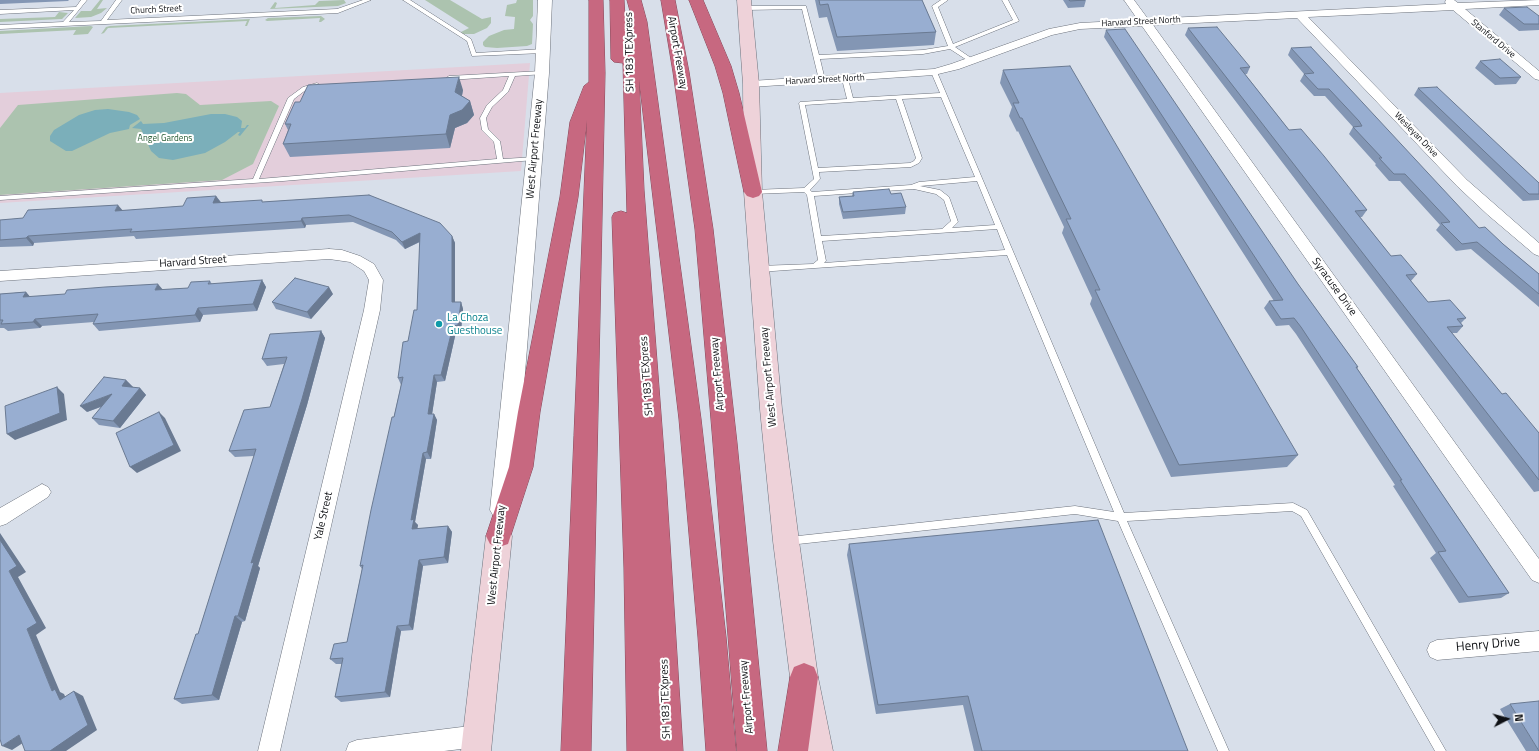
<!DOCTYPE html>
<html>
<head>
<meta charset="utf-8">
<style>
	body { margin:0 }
	#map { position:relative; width:1539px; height:751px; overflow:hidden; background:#d8dfea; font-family:"Titillium Web",sans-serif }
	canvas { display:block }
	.north { position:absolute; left:1487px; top:699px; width:40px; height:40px; -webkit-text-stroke:3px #fff; paint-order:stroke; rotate:84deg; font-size:11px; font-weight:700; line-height:16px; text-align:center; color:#0e1014 }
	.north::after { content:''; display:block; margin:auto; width:14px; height:18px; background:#0e1014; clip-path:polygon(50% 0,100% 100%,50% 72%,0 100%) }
</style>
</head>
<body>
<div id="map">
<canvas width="1539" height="751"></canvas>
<div class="north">N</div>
</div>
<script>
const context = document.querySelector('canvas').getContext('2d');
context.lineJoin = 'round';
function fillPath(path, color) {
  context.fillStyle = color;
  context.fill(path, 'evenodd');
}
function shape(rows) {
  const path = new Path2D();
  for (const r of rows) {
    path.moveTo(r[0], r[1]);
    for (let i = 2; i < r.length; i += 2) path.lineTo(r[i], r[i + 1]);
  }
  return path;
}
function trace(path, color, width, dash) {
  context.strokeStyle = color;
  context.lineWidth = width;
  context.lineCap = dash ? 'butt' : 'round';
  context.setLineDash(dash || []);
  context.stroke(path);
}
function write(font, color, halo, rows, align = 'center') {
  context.font = font + ' "Titillium Web",sans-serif';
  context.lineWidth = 4;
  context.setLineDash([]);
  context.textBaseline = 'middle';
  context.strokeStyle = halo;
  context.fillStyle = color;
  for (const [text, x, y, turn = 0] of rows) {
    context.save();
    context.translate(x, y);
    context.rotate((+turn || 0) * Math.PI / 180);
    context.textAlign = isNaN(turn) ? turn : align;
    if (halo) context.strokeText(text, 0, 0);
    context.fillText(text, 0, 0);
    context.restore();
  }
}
const commercial = shape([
	[530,63,521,171,0,203,0,93]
]);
const green = shape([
	[100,0,103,0,97,9,107,8,101,13,91,17,75,18,81,11,91,11],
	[344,0,346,3,338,6,270,9,275,2,277,3,275,8,315,5,319,1],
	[425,0,450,0,482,19,491,17,491,23,487,28,474,34,462,34,461,32,469,28],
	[517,0,533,0,533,16,530,20,533,24,532,44,527,46,497,48,485,47,483,45,483,42,489,36,504,30,514,29,515,17,505,16,507,5,516,3],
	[59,12,68,13,62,19,0,22,0,19,55,17],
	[321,16,325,19,321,22,319,22,320,18,267,21,265,20,268,18],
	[250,19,247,26,245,26,247,21,108,28,104,33,101,34,106,27,110,26],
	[91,26,93,27,88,34,73,35,76,30,0,34,0,31],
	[177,93,186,94,200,105,271,101,279,106,253,164,222,180,0,195,0,128,18,105]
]);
const water = shape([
	[108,109,129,112,137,115,140,119,130,125,129,129,110,133,72,151,66,151,50,141,50,136,54,130,79,115,95,110],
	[211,114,225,114,237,117,242,121,241,128,245,128,247,125,249,125,240,136,238,135,240,132,238,132,225,142,205,153,173,160,159,158,151,151,141,129,132,128,141,121,143,124,164,123]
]);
const service = shape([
	[81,0,87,0,69,22,101,21,116,0,122,0,107,20,337,9,363,0,371,0,338,13,0,29,0,25,63,22,74,10,0,14,0,10,76,7,81,0],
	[403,0,410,0,471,39,476,53,543,49,546,51,543,53,472,56,467,41,403,0],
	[941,0,948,0,938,7,953,44,1013,20,1002,0,1008,0,1019,21,955,47,974,60,974,62,970,62,950,49,923,54,820,59,825,80,822,82,819,80,802,9,744,10,741,8,744,6,806,6,819,55,923,50,948,46,932,6,941,0],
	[934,70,937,72,1124,513,1293,503,1307,510,1446,751,1435,751,1301,516,1292,511,1127,521,1229,751,1218,751,1118,521,1075,514,789,545,786,544,784,541,786,538,789,537,1075,506,1114,512,1007,255,815,268,759,272,755,269,759,266,813,264,818,260,807,195,804,192,753,194,750,192,753,190,804,188,814,179,799,103,800,102,847,99,842,79,845,77,848,79,853,98,940,93,931,72,934,70],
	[941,97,975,177,919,182,911,185,812,192,810,190,820,179,819,172,911,167,919,163,922,158,902,99,941,97],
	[896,99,916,158,914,161,910,163,818,168,805,105,896,99],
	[977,181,995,225,952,228,958,222,949,197,940,190,920,186,977,181],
	[914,189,936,194,944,200,951,221,942,229,821,236,814,196,914,189],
	[997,229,1005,250,824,263,826,261,822,241,997,229],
	[542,71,544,72,544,74,515,76,508,92,492,107,486,118,488,129,500,141,503,159,536,157,536,159,534,160,283,181,0,200,0,196,253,179,288,98,303,87,317,83,320,85,319,86,307,89,294,99,259,179,497,159,494,142,482,130,480,118,487,105,503,90,509,76,449,80,446,78,449,76,542,71]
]);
const minor = shape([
	[1124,0,1134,0,1148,19,1446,4,1445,2,1446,0,1454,0,1458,3,1539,0,1539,5,1465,9,1539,71,1539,80,1535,79,1453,10,1308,17,1467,180,1539,243,1539,256,1534,254,1488,215,1457,186,1297,18,1153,25,1539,559,1539,583,1532,580,1142,26,1080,29,1052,35,959,69,934,75,751,87,747,86,745,84,747,82,751,81,934,69,951,64,1049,29,1080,23,1138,20,1124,0],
	[329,249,342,250,360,256,374,264,383,280,380,310,280,751,258,751,364,310,369,280,364,271,350,262,329,259,0,281,0,271,329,249],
	[42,484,48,487,51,492,48,497,6,524,0,526,0,508,42,484],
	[1539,631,1539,651,1437,660,1430,657,1427,650,1430,643,1437,640,1539,631],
	[478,725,486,728,489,736,486,744,478,747,444,751,346,751,349,743,357,740,478,725]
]);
const tertiary = shape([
	[538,0,552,0,549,73,514,510,510,517,502,520,494,517,490,510,535,73,538,0]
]);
const secondary = shape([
	[737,0,751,0,759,84,762,192,782,409,799,541,818,677,833,751,803,751,790,677,773,541,760,409,744,192,743,84,737,0],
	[499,525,508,528,512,536,491,751,461,751,486,536,490,528,499,525]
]);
const motorway = shape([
	[589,0,603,0,605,73,591,751,561,751,587,120,578,197,540,412,533,467,508,544,499,547,490,544,486,536,509,467,518,412,560,197,570,122,584,86,589,82,589,0],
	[610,0,624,0,626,36,634,36,633,22,627,0,641,0,647,22,701,419,726,637,736,751,706,751,698,637,679,419,639,79,644,190,666,480,683,751,627,751,624,568,612,217,614,213,621,211,627,213,623,63,614,62,611,59,610,0],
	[661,0,675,0,689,72,713,229,737,443,767,751,737,751,713,443,695,229,673,72,661,0],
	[689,0,703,0,731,66,739,93,762,192,759,196,753,198,747,196,744,192,723,93,715,66,689,0],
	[804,663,814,667,818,677,808,751,778,751,790,677,794,667,804,663]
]);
const wall = shape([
	[0,0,69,0,68,1,0,4],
	[815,0,922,0,936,32,934,45,837,51,827,17,819,18],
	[1063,0,1086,0,1084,7,1068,8],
	[1504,8,1539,16,1539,30,1519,31,1499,15],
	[1188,28,1250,67,1247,74,1245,74,1289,130,1367,210,1362,217,1360,217,1391,256,1417,274,1411,281,1428,302,1466,318,1461,323,1463,326,1457,333,1452,333,1502,394,1539,433,1539,491,1534,492,1185,35],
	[1106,30,1298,284,1358,367,1357,368,1509,593,1501,598,1459,603,1430,558,1436,553,1393,486,1395,485,1296,334,1289,325,1276,326,1264,308,1269,301,1274,301,1104,37],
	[1291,48,1479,228,1503,244,1539,274,1539,307,1471,249,1456,251,1436,230,1440,225,1400,181,1389,181,1375,165,1376,164,1349,134,1353,127,1325,96,1314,96,1300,81,1304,74,1288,55],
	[1480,61,1521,77,1516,84,1495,85,1475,68],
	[1003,70,1298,455,1287,467,1171,477,1090,304,1092,298,1062,233,1064,227,1018,131,1017,132,1009,116,1012,107,1000,83],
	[1418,88,1539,183,1539,200,1523,201,1414,95],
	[463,90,462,96,470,101,474,115,467,123,455,128,450,148,290,157,283,144,288,130,285,124],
	[853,192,891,194,906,207,905,214,843,219,839,204,839,197,852,196],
	[369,195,452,236,455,243,455,302,461,302,463,309,461,331,456,332,445,381,437,382,432,414,434,414,437,420,431,459,426,459,415,522,418,525,417,529,448,526,452,532,448,563,423,566,413,630,401,631,390,697,341,702,335,697,342,664,336,664,330,659,347,642,362,569,360,566,401,385,398,378,417,310,420,242,405,249,396,240,353,222,306,225,305,228,136,239,134,236,34,243,33,246,0,247,0,220,183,206,216,196,221,202,264,202],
	[262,280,266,287,257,311,203,315,200,322,99,331,93,324,94,322,42,326,40,328,8,331,4,328,0,328,0,294,26,292,30,297,188,288,210,281,212,284],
	[333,294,311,319,276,309,272,302],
	[321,331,325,338,307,405,258,566,260,568,245,621,242,622,219,700,182,704,174,699,198,634,254,456,235,457,229,451,270,407,284,364,267,366,262,359],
	[126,380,133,387,132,387,140,388,146,395,120,428,99,425,92,418,101,407,87,412],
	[849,544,1188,751,974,751,963,705,876,714,847,555],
	[1510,704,1539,751,1526,751,1500,709]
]);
const shadedWall = shape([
	[459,77,463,90,460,105,455,92],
	[470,101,474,115,467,123,455,128,450,148,446,134,450,115],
	[216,196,221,203,213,203],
	[118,205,124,212,115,211],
	[302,218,306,225,305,228,301,221],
	[420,233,423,240,405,249,402,242],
	[28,236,34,243,33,246,26,238],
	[452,236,455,243,455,309,452,302],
	[262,280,266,287,257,311,253,304],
	[158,284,164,291,155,290],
	[329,287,333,294,311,319,307,312],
	[26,292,32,299,23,297],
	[461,302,463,309,461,331,456,332,445,381,441,375,453,326],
	[198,308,203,315,200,322,195,315],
	[35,319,42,326,40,328,33,322],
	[321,331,325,338,307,405,258,566,260,568,245,621,238,616,251,563],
	[434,375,437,382,431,421,428,414],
	[126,380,133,387,128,392,122,386],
	[57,387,64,394,67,420,15,440,7,434],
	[140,388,146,395,120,428,113,421],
	[112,394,118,400,87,412,80,406],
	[159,412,165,418,181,451,137,473,130,467],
	[434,414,437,420,431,459,427,452],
	[423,453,426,459,415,522,418,525,416,535,412,529,411,520],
	[448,526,452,532,448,563,444,557],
	[0,533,26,572,18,577,46,628,36,635,60,692,64,694,69,705,60,700,52,691,27,629,0,540],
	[419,560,423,566,413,630,409,625],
	[235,616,242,622,219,700,212,695],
	[397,626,401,631,390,697,385,692],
	[74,691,83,696,97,730,66,751,50,751],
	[19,735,29,739,12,750,2,746]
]);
const building = shape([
	[819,0,922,0,936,32,837,37,828,4,820,5,819,0],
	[1069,0,1085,0,1070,1,1069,0],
	[1527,7,1539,16,1539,24,1524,24,1504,8,1527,7],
	[1217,27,1250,67,1240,68,1259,92,1289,130,1301,129,1324,156,1367,210,1355,211,1391,256,1401,255,1417,274,1406,275,1428,302,1450,300,1466,318,1457,319,1463,326,1447,327,1502,394,1506,393,1539,433,1539,480,1188,28,1217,27],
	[1125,29,1298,284,1358,367,1356,367,1509,593,1468,597,1438,552,1446,551,1400,480,1402,480,1301,327,1294,318,1281,319,1269,301,1283,300,1106,30,1125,29],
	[1311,47,1479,228,1485,227,1503,244,1539,274,1539,294,1477,242,1462,244,1441,223,1450,222,1405,174,1394,174,1379,158,1382,158,1353,127,1362,126,1359,121,1329,89,1318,89,1304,74,1314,73,1291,48,1311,47],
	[1500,59,1521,77,1500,78,1480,61,1500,59],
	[1070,66,1298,455,1179,465,1095,290,1100,290,1066,219,1071,219,1022,118,1020,118,1013,103,1019,103,1003,70,1070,66],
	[459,77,455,92,470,101,462,110,450,115,446,134,283,144,291,124,285,124,295,102,300,102,308,85,459,77],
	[1437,87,1539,183,1539,194,1529,194,1418,88,1437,87],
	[889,189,891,194,901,193,906,207,843,212,839,197,854,196,853,192,889,189],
	[369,195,440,223,452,236,452,302,461,302,458,325,453,326,441,375,434,375,428,414,434,414,427,452,423,453,411,520,414,519,412,529,448,526,444,557,419,560,409,625,397,626,385,692,335,697,343,658,330,659,334,644,347,642,363,565,360,566,371,510,392,417,394,417,403,377,398,378,403,342,408,341,414,310,417,310,420,233,402,242,392,232,349,215,302,218,301,221,130,232,132,229,28,236,26,238,0,240,0,220,23,218,28,210,118,205,115,211,183,206,187,198,216,196,213,203,262,200,262,202,369,195],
	[295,278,329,287,307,312,272,302,295,278],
	[262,280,253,304,198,308,195,315,93,324,98,314,35,319,33,322,1,324,3,320,0,320,0,294,26,292,23,297,65,294,67,290,105,287,158,284,155,290,188,288,191,282,210,281,208,284,262,280],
	[321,331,302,399,251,563,254,562,238,616,235,616,212,695,174,699,196,634,198,634,256,449,229,451,244,410,270,407,287,357,262,359,270,334,321,331],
	[104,377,126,380,122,386,140,388,113,421,92,418,112,394,80,406,104,377],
	[57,387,60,413,7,434,5,406,57,387],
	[159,412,174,445,130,467,116,433,159,412],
	[1098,520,1188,751,982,751,968,696,878,705,849,544,1098,520],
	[0,540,17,566,9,571,37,623,27,629,52,691,55,689,60,700,74,691,88,725,50,751,25,751,19,735,2,746,0,739,0,540],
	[1539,701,1539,751,1510,704,1539,701]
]);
const markers = [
	[439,324,4,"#0f9aa8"]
];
const farStreetnames = [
	["Church Street",156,10,-3],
	["Harvard Street North",1141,22,-3],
	["Stanford Drive",1493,39,40],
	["Harvard Street North",825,80,-3],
	["Wesleyan Drive",1416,135,46]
];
const farParknames = [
	["Angel Gardens",165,139]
];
const streetNames = [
	["SH 183 TEXpress",630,52,-91],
	["Airport Freeway",677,53,80],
	["West Airport Freeway",535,149,-85],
	["Harvard Street",193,262,-4],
	["Syracuse Drive",1334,287,54],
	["Airport Freeway",718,374,-95],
	["SH 183 TEXpress",647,376,-94],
	["West Airport Freeway",769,377,-95],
	["Yale Street",324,516,-77],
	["West Airport Freeway",497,555,-84],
	["Airport Freeway",747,697,-95],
	["SH 183 TEXpress",666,699,-92]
];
const cultureNames = [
	["La Choza",447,318],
	["Guesthouse",447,331]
];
const nearStreetnames = [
	["Henry Drive",1488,645,-5]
];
fillPath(commercial, '#e3cedb');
fillPath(green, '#acc3af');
fillPath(water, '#7bafba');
trace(service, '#6c727c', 1);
trace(minor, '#6c727c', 1);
trace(tertiary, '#6c727c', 1);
trace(secondary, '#6c727c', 1);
trace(motorway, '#86495a', 1);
fillPath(service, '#fff');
fillPath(minor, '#fff');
fillPath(tertiary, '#fff');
fillPath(secondary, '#eed2d9');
fillPath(motorway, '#c76880');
fillPath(wall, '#8396b4');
fillPath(shadedWall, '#6a7a92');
fillPath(building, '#98aed1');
trace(building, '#6a7a92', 1);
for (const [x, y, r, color] of markers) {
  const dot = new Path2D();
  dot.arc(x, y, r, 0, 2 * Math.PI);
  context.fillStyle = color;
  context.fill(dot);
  trace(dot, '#fff', 1.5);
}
write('9px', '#0e1014', '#fff', farStreetnames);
write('9px', '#245931', '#fff', farParknames);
write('11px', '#0e1014', '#fff', streetNames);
write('11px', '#0d838f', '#fff', cultureNames, 'left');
write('13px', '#0e1014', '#fff', nearStreetnames);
</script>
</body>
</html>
